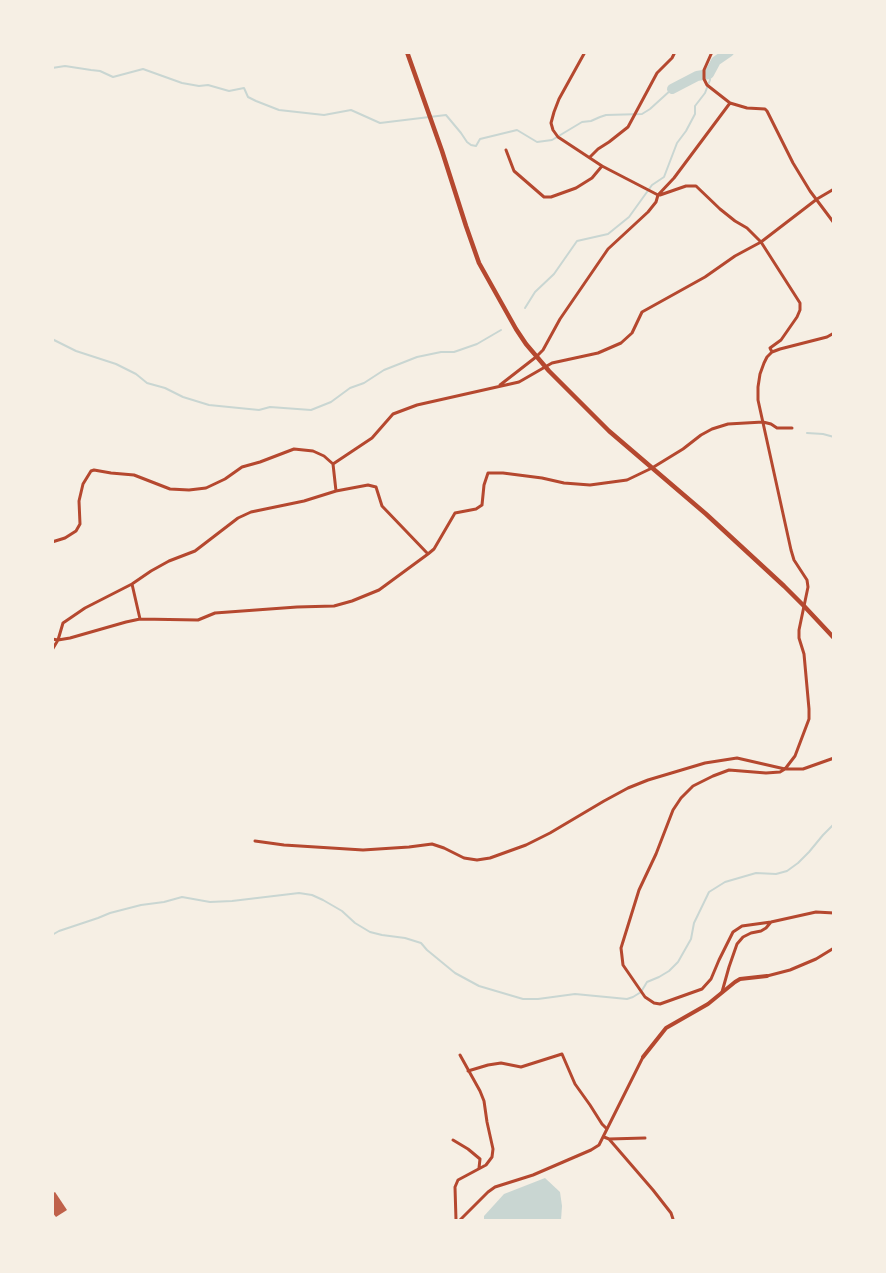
<!DOCTYPE html>
<html>
<head>
<meta charset="utf-8">
<style>
	body { margin:0 }
	#map { position:relative; width:886px; height:1273px; overflow:hidden; background:#f6efe4; font-family:Merriweather,serif }
	canvas { display:block }
	.frame { position:absolute; inset:0; border:54px solid #f6efe4; pointer-events:none }
</style>
</head>
<body>
<div id="map">
<canvas width="886" height="1273"></canvas>
<div class="frame"></div>
</div>
<script>
const context = document.querySelector('canvas').getContext('2d');
context.lineJoin = 'round';
function fillPath(path, color) {
  context.fillStyle = color;
  context.fill(path, 'evenodd');
}
function shape(rows) {
  const path = new Path2D();
  for (const r of rows) {
    path.moveTo(r[0], r[1]);
    for (let i = 2; i < r.length; i += 2) path.lineTo(r[i], r[i + 1]);
  }
  return path;
}
function trace(path, color, width, dash) {
  context.strokeStyle = color;
  context.lineWidth = width;
  context.lineCap = dash ? 'butt' : 'round';
  context.setLineDash(dash || []);
  context.stroke(path);
}
const water = shape([
	[545,1178,560,1192,562,1206,561,1220,484,1220,484,1216,504,1194]
]);
const stream = shape([
	[52,68,65,66,91,70,100,71,113,77,143,69,182,83,199,86,208,85,229,91,244,88,248,97,256,101,279,110,324,115,351,110,380,123,446,115,461,133,467,142,471,145,476,146,480,139,517,130,537,142,552,140,582,122,591,121,600,117,606,115,642,114,650,109,672,89],
	[525,308,535,292,554,274,577,241,608,234,629,217,652,185,664,177,677,143,686,131,695,114,695,106,705,93,710,80,709,74],
	[52,339,76,351,116,364,136,374,147,383,165,388,183,397,209,405,259,410,270,407,311,410,331,402,350,388,364,383,384,370,417,357,441,352,454,352,477,344,501,330],
	[807,433,823,434,834,437],
	[52,935,59,931,98,918,110,913,141,905,164,902,182,897,210,902,232,901,299,893,312,895,323,900,342,911,355,923,370,932,382,935,405,938,421,943,427,950,455,973,479,986,523,999,538,999,575,994,627,999,633,997,641,992,647,982,659,977,669,971,678,962,691,939,694,923,709,892,725,882,756,873,776,874,787,871,798,863,809,852,823,835,834,824]
]);
const river = shape([
	[672,89,697,76,709,74,716,61,729,52]
]);
const building = shape([
	[55,1192,67,1210,56,1217,52,1212,52,1194]
]);
const minor = shape([
	[585,52,559,99,554,112,551,123,553,130,558,137,602,166,658,195],
	[712,52,704,70,704,79,707,85,730,103,747,108,765,109,767,111,793,163,810,191,834,223],
	[506,150,514,171,544,197,551,197,576,188,592,178,602,166],
	[590,157,598,149,609,142,628,127,657,73,672,58,675,52],
	[660,195,686,186,696,186,720,209,735,221,747,228,761,242,800,303,800,310,797,317,781,340,770,348,772,352],
	[834,333,827,337,780,349,772,352,767,357,764,363,760,374,758,387,758,400,791,550,794,560,807,580,808,587,799,630,799,638,804,654,809,709,809,719,795,756,785,769,780,772,766,773,729,770,713,776,693,786,681,798,673,810,656,854,639,890,621,948,623,965,645,997,654,1003,660,1004,702,989,711,979,719,960,733,932,742,926,771,922,816,912,834,913],
	[500,385,536,357,543,350,560,319,608,249,648,212,656,202,658,195,674,178,730,103],
	[333,464,372,438,393,414,417,405,519,382,552,363,598,353,621,343,632,333,642,312,705,277,735,256,761,242,817,199,834,189],
	[52,542,65,538,76,531,80,524,79,501,83,484,91,471,94,470,111,473,134,475,170,489,189,490,206,488,225,479,242,467,260,462,294,449,313,451,324,456,333,464,336,491],
	[132,584,140,619],
	[52,639,58,640,70,638,126,622,140,619,198,620,215,613,297,607,334,606,352,601,379,590,428,554,434,549,455,513,476,509,482,505,484,485,488,473,503,473,542,478,564,483,590,485,627,480,652,468,683,449,701,435,712,429,728,424,763,422,771,424,777,428,792,428],
	[52,650,58,640,63,623,85,608,132,584,151,571,169,561,195,551,238,518,251,512,304,501,336,491,368,485,376,487,382,506,428,554],
	[255,841,284,845,363,850,409,847,432,844,444,848,464,858,477,860,490,858,526,845,550,833,604,801,628,788,648,780,705,763,737,758,785,769,803,769,834,758],
	[767,976,790,970,816,959,834,948],
	[722,992,729,967,737,944,743,937,751,933,761,931,766,928,771,922],
	[468,1071,488,1065,501,1063,521,1067,562,1054,575,1084,590,1105,602,1124,607,1129],
	[604,1137,609,1139,645,1138],
	[609,1139,653,1190,671,1213,673,1219],
	[453,1140,468,1149,480,1159,479,1168],
	[456,1220,455,1187,458,1180,486,1165,492,1157,493,1149,487,1122,484,1101,480,1091,460,1055],
	[460,1220,488,1192,495,1187,533,1175,591,1150,599,1145,643,1057]
]);
const tertiary = shape([
	[643,1057,666,1028,708,1004,735,982,740,979,767,976]
]);
const primary = shape([
	[407,52,442,151,466,226,479,263,516,329,526,344,549,371,609,431,706,514,784,586,804,606,834,638]
]);
fillPath(water, '#c9d6d2');
trace(stream, '#c9d6d2', 2);
trace(river, '#c9d6d2', 10);
fillPath(building, '#bf614a');
trace(minor, '#b5482f', 3);
trace(tertiary, '#b5482f', 4);
trace(primary, '#b5482f', 4.5);
</script>
</body>
</html>
